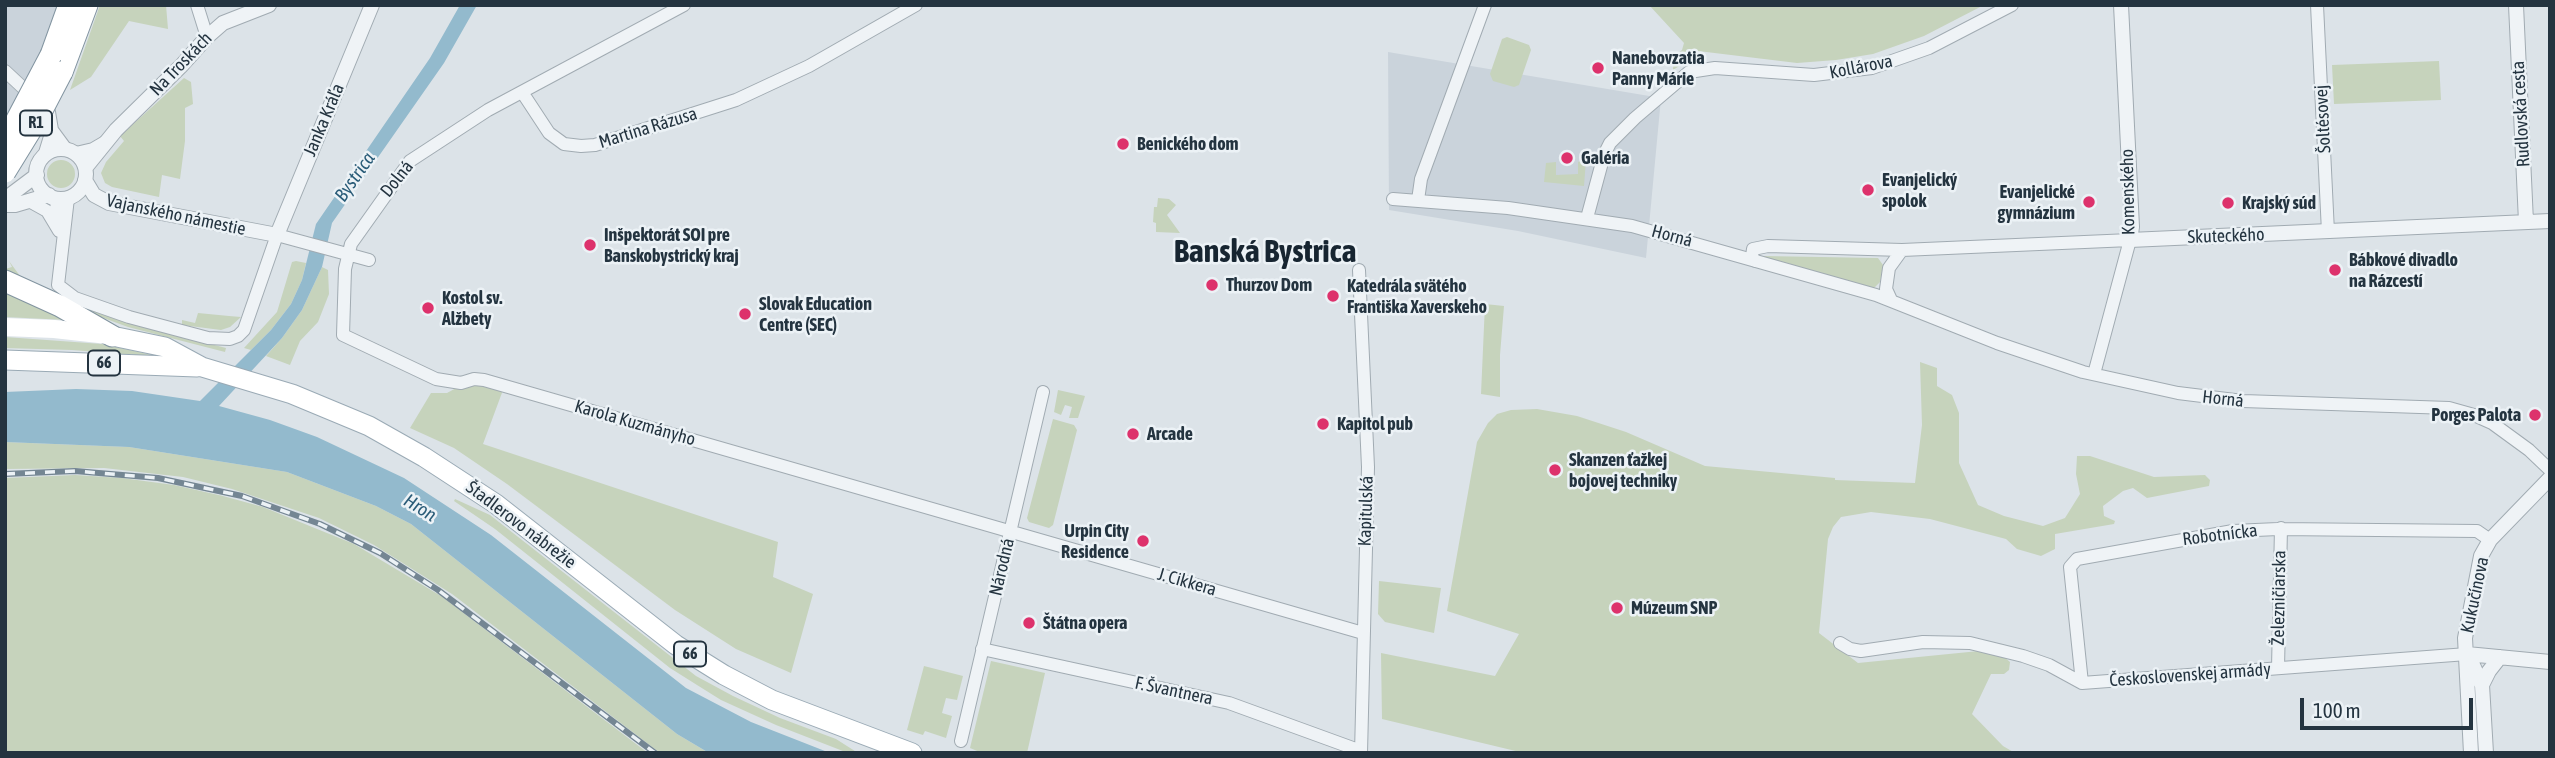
<!DOCTYPE html>
<html>
<head>
<meta charset="utf-8">
<style>
	body { margin:0 }
	#map { position:relative; width:2555px; height:758px; overflow:hidden; background:#dce3e8; font-family:"Asap Condensed",sans-serif }
	canvas { display:block }
	.frame { position:absolute; inset:0; border:7px solid #243440; pointer-events:none }
	.scale { position:absolute; left:2300px; top:698px; width:173px; height:32px; box-sizing:border-box; border:4px solid #243440; border-top:0; padding-left:9px; font-size:21px; line-height:24px; white-space:nowrap; color:#243440; -webkit-text-stroke:5px #ecf2f6; paint-order:stroke }
</style>
</head>
<body>
<div id="map">
<canvas width="2555" height="758"></canvas>
<div class="frame"></div>
<div class="scale">100 m</div>
</div>
<script>
const context = document.querySelector('canvas').getContext('2d');
context.lineJoin = 'round';
function fillPath(path, color) {
  context.fillStyle = color;
  context.fill(path, 'evenodd');
}
function shape(rows) {
  const path = new Path2D();
  for (const r of rows) {
    if (r.length === 3) {
      path.moveTo(r[0] + r[2], r[1]);
      path.arc(r[0], r[1], r[2], 0, 2 * Math.PI);
      continue;
    }
    path.moveTo(r[0], r[1]);
    for (let i = 2; i < r.length; i += 2) path.lineTo(r[i], r[i + 1]);
  }
  return path;
}
function trace(path, color, width, dash) {
  context.strokeStyle = color;
  context.lineWidth = width;
  context.lineCap = dash ? 'butt' : 'round';
  context.setLineDash(dash || []);
  context.stroke(path);
}
function write(font, color, halo, rows, align = 'center') {
  context.font = font + ' "Asap Condensed",sans-serif';
  context.lineWidth = 5;
  context.setLineDash([]);
  context.textBaseline = 'middle';
  context.strokeStyle = halo;
  context.fillStyle = color;
  for (const [text, x, y, turn = 0] of rows) {
    context.save();
    context.translate(x, y);
    context.rotate((+turn || 0) * Math.PI / 180);
    context.textAlign = isNaN(turn) ? turn : align;
    if (halo) context.strokeText(text, 0, 0);
    context.fillText(text, 0, 0);
    context.restore();
  }
}
const built = shape([
	[5,5,60,5,43,52,5,124],
	[1388,52,1661,98,1646,258,1518,231,1389,210]
]);
const green = shape([
	[100,5,166,5,168,29,129,21,91,77,70,90],
	[1649,5,1984,5,1924,36,1873,54,1836,60,1797,63,1698,51,1692,58,1673,70,1674,53,1677,54,1682,50,1684,43],
	[1507,37,1529,45,1531,50,1519,85,1514,87,1493,81,1490,74,1502,39],
	[2439,61,2441,100,2334,104,2332,65],
	[184,78,191,82,193,104,185,108,185,141,180,179,162,175,159,197,112,187,105,183,101,173,106,162,124,141,120,136],
	[1586,159,1584,186,1544,182,1546,163,1556,162,1556,175,1578,174,1578,162],
	[61,174,14],
	[1158,198,1169,199,1176,205,1167,215,1180,233,1156,232,1156,223,1153,222,1154,207,1157,207],
	[1763,256,1878,258,1883,265,1880,282,1874,288,1869,288,1762,258],
	[9,261,23,280,88,309,118,320,226,348,225,352,128,327,87,312,5,276,5,269,12,267],
	[296,261,306,263,302,280,291,304,271,330,251,350,244,348,277,312,292,262],
	[322,267,328,270,329,294,318,322,300,341,290,365,266,356,282,338,302,310],
	[5,289,66,320,5,317],
	[1485,304,1504,306,1500,355,1500,397,1481,394],
	[198,313,229,316,241,317,230,327,221,330,182,325,182,320,195,323],
	[5,337,102,344,161,357,72,350,5,348],
	[1920,362,1937,368,1937,386,1952,395,1959,413,1959,463,1978,505,2004,516,2043,526,2065,518,2080,494,2076,474,2077,456,2090,456,2154,477,2205,475,2210,480,2209,486,2147,498,2133,488,2123,491,2103,506,2104,516,2115,521,2114,524,2055,534,2055,549,2041,556,2017,549,2006,539,1930,519,1871,512,1841,517,1833,527,1828,539,1819,633,1858,663,1979,651,2004,657,2010,662,2009,670,2004,674,1991,674,1972,714,2003,746,2015,753,1524,753,1382,719,1381,653,1495,676,1519,634,1447,611,1477,442,1488,423,1497,414,1511,410,1537,409,1577,416,1626,432,1705,466,1835,478,1835,480,1915,483,1922,425],
	[469,381,503,390,483,444,778,542,773,577,813,594,791,673,736,649,675,610,507,484,454,448,410,428,431,393,447,393],
	[1058,390,1085,396,1078,418,1069,418,1072,407,1065,405,1061,415,1054,412],
	[1053,419,1074,425,1077,430,1053,525,1049,528,1029,522,1027,518],
	[5,442,129,447,287,472,376,506,411,524,677,734,709,753,660,753,452,594,374,545,319,518,232,489,183,477,104,468,5,469],
	[75,475,122,478,174,485,223,496,263,507,354,544,441,596,648,753,5,753,5,478],
	[455,499,490,515,696,676,733,696,780,718,836,739,858,753,848,753,776,725,721,700,697,685,670,668,495,529,454,501],
	[1379,581,1441,588,1434,633,1385,622,1378,614],
	[991,661,1045,673,1027,753,982,753,970,748],
	[924,666,963,676,957,700,946,698,942,713,952,716,946,738,925,731,923,735,907,730]
]);
const water = shape([
	[460,5,477,5,444,63,332,223,322,267,302,310,282,338,219,406,270,420,317,437,404,478,491,535,686,688,751,722,830,753,709,753,677,734,411,524,376,506,287,472,129,447,5,442,5,392,76,389,132,391,200,401,271,330,291,304,302,280,316,224,430,58]
]);
const minor = shape([
	[197,5,207,37],
	[684,5,488,110,410,161,351,244,345,269,343,335,436,379,461,383,474,379,484,380,1363,633],
	[2317,5,2328,232],
	[5,71,49,112,52,130,66,149],
	[522,92,549,133,564,144,581,146,595,145,736,100,809,66,916,5],
	[76,153,93,149,105,142],
	[44,156,52,130],
	[56,198,58,224],
	[68,198,58,285,75,298,129,317,208,338,230,339,238,336,244,330,277,235,369,260],
	[1393,199,1508,208,1632,226,1876,295,1997,343,2083,372,2178,393,2243,401,2449,408,2474,415,2492,423,2529,450,2550,470],
	[1418,200,1421,179,1485,5],
	[29,201,47,211,59,231],
	[1587,218,1604,155,1610,143,1635,118,1689,72,1715,68,1814,75,1872,68,1929,48,2012,5],
	[1755,261,1752,256,1753,249,1768,246,1902,250,2130,240,2094,374],
	[1359,270,1368,467,1361,753],
	[1891,300,1886,289,1889,268,1902,250],
	[1840,643,1850,649,1861,651,1923,642,1970,643,2023,656,2049,665,2082,683,2467,654],
	[982,649,1229,703,1361,751],
	[2278,668,2281,528],
	[2082,683,2070,567,2077,559,2233,531,2278,529,2477,531,2490,540],
	[961,741,1043,392]
]);
const tertiary = shape([
	[2121,5,2132,227,2130,240,2550,221],
	[2516,5,2526,222],
	[61,174,25],
	[86,167,116,130,182,65,207,37,223,23,269,5],
	[85,180,94,195,109,203,277,235,372,5],
	[5,199,37,175],
	[5,205,15,205,49,195],
	[2467,654,2550,662],
	[2471,661,2482,685,2486,753],
	[2482,685,2489,671,2500,657],
	[2471,753,2465,638,2481,556,2490,540,2550,478]
]);
const secondary = shape([
	[5,327,54,329,108,335]
]);
const primary = shape([
	[112,336,165,347,202,367,292,394,369,426,424,457,496,504,676,645,724,675,772,700,912,753],
	[5,360,197,367]
]);
const motorway = shape([
	[51,55,69,5],
	[62,72,87,5],
	[5,281,60,306,112,336]
]);
const rail = shape([
	[5,474,75,471,158,478,242,496,320,524,380,553,438,590,655,753]
]);
const motorwayBridge = shape([
	[5,142,51,55],
	[5,172,37,120,62,72]
]);
const markers = [
	[1598,68,7,"#dd326c"],
	[1123,144,7,"#dd326c"],
	[1567,158,7,"#dd326c"],
	[1868,190,7,"#dd326c"],
	[2089,202,7,"#dd326c"],
	[2228,203,7,"#dd326c"],
	[590,245,7,"#dd326c"],
	[2335,270,7,"#dd326c"],
	[1212,285,7,"#dd326c"],
	[1333,296,7,"#dd326c"],
	[428,308,7,"#dd326c"],
	[745,314,7,"#dd326c"],
	[2535,415,7,"#dd326c"],
	[1323,424,7,"#dd326c"],
	[1133,434,7,"#dd326c"],
	[1555,470,7,"#dd326c"],
	[1143,541,7,"#dd326c"],
	[1617,608,7,"#dd326c"],
	[1029,623,7,"#dd326c"]
];
const shields = [
	[36,123,32],
	[104,363,32],
	[690,654,32]
];
const shieldNames = [
	["R1",36,123],
	["66",104,363],
	["66",690,654]
];
const poiNames = [
	["Nanebovzatia",1612,58],
	["Panny Márie",1612,79],
	["Benického dom",1137,144],
	["Galéria",1581,158],
	["Evanjelický",1882,180],
	["spolok",1882,201],
	["Evanjelické",2075,192,"right"],
	["gymnázium",2075,213,"right"],
	["Krajský súd",2242,203],
	["Inšpektorát SOI pre",604,235],
	["Banskobystrický kraj",604,256],
	["Bábkové divadlo",2349,260],
	["na Rázcestí",2349,281],
	["Thurzov Dom",1226,285],
	["Katedrála svätého",1347,286],
	["Františka Xaverskeho",1347,307],
	["Kostol sv.",442,298],
	["Alžbety",442,319],
	["Slovak Education",759,304],
	["Centre (SEC)",759,325],
	["Porges Palota",2521,415,"right"],
	["Kapitol pub",1337,424],
	["Arcade",1147,434],
	["Skanzen ťažkej",1569,460],
	["bojovej techniky",1569,481],
	["Urpin City",1129,531,"right"],
	["Residence",1129,552,"right"],
	["Múzeum SNP",1631,608],
	["Štátna opera",1043,623]
];
const streetNames = [
	["Na Troskách",181,64,-46],
	["Kollárova",1861,67,-11],
	["Rudlovská cesta",2521,114,-93],
	["Šoltésovej",2323,119,-93],
	["Janka Kráľa",324,120,-67],
	["Martina Rázusa",648,128,-17],
	["Dolná",397,179,-51],
	["Komenského",2128,192,-91],
	["Vajanského námestie",176,215,12],
	["Horná",1672,236,15],
	["Skuteckého",2226,236,-2],
	["Horná",2223,399,6],
	["Karola Kuzmányho",635,423,16],
	["Kapitulská",1366,511,-88],
	["Štadlerovo nábrežie",521,525,37],
	["Robotnícka",2220,535,-7],
	["Národná",1002,567,-77],
	["J. Cikkera",1187,582,16],
	["Kukučínova",2475,595,-78],
	["Železničiarska",2279,598,-89],
	["Československej armády",2190,675,-4],
	["F. Švantnera",1174,691,12]
];
const waterNames = [
	["Bystrica",355,177,-55],
	["Hron",420,508,32]
];
const townNames = [
	["Banská Bystrica",1265,252]
];
fillPath(built, '#cad3db');
fillPath(green, '#c6d3bc');
fillPath(water, '#93bacd');
trace(minor, '#a1abb2', 14);
trace(tertiary, '#a1abb2', 16);
trace(primary, '#9aaab5', 21);
trace(motorway, '#8294a0', 23);
trace(minor, '#eff3f6', 12);
trace(tertiary, '#eff3f6', 14);
trace(secondary, '#fff', 18);
trace(primary, '#fff', 19);
trace(motorway, '#fff', 21);
trace(rail, '#748693', 6);
trace(rail, '#ecf2f6', 3.5, [10]);
trace(motorwayBridge, '#8294a0', 23, []);
trace(motorwayBridge, '#fff', 21);
for (const [x, y, r, color] of markers) {
  const dot = new Path2D();
  dot.arc(x, y, r, 0, 2 * Math.PI);
  context.fillStyle = color;
  context.fill(dot);
  trace(dot, '#ecf2f6', 2.5);
}
for (const [x, y, w] of shields) {
  const box = new Path2D();
  box.roundRect(x - w / 2, y - 12.5, w, 25, 5);
  context.fillStyle = '#ecf2f6';
  context.fill(box);
  trace(box, '#243440', 2);
}
write('bold 16px', '#243440', null, shieldNames);
write('bold 18px', '#243440', '#ecf2f6', poiNames, 'left');
write('18px', '#243440', '#ecf2f6', streetNames);
write('italic 19px', '#2a5c78', '#ecf2f6', waterNames);
write('bold 32px', '#172531', '#ecf2f6', townNames);
</script>
</body>
</html>
